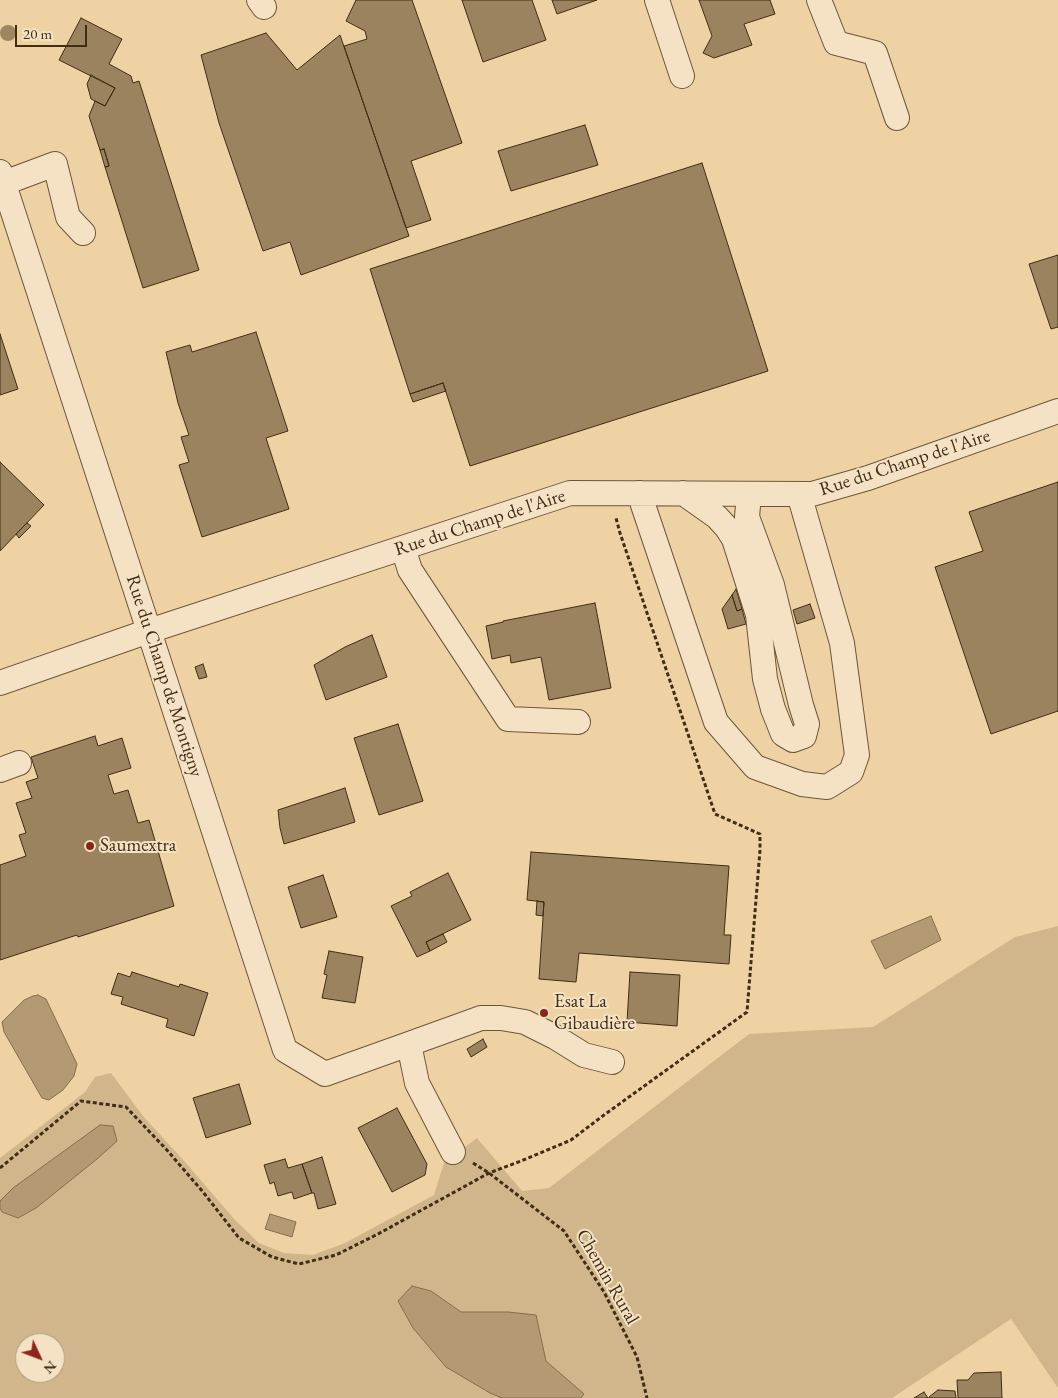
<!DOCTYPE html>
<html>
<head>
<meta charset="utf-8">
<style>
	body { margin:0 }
	#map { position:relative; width:1058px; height:1398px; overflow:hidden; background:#efd2a4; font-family:"EB Garamond",serif }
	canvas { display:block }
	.north { position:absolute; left:15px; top:1333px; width:50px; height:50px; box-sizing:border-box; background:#f5e2c4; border:1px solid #ad9a7e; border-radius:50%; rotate:133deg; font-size:14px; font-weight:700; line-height:20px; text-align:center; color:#402d15 }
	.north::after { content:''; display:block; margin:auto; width:18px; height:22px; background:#8f2418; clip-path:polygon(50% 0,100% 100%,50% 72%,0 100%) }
	.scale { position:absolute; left:15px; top:25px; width:72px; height:22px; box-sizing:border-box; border:2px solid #402d15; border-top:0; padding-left:6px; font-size:15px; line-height:18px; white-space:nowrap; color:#402d15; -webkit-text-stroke:4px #f5e2c4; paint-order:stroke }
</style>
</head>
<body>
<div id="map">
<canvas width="1058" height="1398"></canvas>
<div class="north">N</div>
<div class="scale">20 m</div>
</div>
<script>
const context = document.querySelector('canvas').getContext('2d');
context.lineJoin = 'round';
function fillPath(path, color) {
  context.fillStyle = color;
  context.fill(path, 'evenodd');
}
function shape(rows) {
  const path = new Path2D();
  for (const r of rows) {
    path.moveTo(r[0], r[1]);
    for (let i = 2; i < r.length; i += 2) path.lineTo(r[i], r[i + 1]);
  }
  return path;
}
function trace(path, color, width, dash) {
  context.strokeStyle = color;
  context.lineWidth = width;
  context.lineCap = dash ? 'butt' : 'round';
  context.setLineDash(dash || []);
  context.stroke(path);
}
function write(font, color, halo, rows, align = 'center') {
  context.font = font + ' "EB Garamond",serif';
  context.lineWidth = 4;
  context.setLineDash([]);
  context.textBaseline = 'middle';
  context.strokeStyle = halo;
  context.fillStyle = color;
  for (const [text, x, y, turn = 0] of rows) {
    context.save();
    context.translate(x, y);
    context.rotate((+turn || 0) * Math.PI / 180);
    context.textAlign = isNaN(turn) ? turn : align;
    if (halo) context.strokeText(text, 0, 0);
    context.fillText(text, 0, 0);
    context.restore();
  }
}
const green = shape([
	[1058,926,1058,1388,1011,1319,892,1398,0,1398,0,1158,85,1092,95,1077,111,1073,143,1116,185,1162,236,1221,259,1243,284,1253,313,1255,345,1243,434,1195,444,1163,477,1138,522,1191,549,1188,749,1034,873,1027,1015,937],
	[25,1343,55,1343,55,1373,25,1373]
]);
const water = shape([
	[931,916,941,940,885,969,871,941,931,916],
	[38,995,46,999,77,1064,74,1076,63,1090,49,1100,42,1098,4,1032,2,1022,24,1000,33,996,38,995],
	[100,1125,113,1126,117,1141,97,1159,36,1208,18,1218,2,1212,0,1208,0,1201,13,1188,100,1125],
	[270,1214,296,1222,292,1237,265,1229,270,1214],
	[412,1286,431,1291,461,1312,508,1312,536,1315,546,1361,584,1394,581,1398,502,1398,490,1393,446,1367,413,1328,398,1301,412,1286]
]);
const building = shape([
	[356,0,412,0,462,143,411,161,431,220,406,228,344,46,367,39,365,31,346,21,356,0],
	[462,0,532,0,546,40,483,62,462,0],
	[552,0,597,0,557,14,552,0],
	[699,0,770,0,775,14,744,24,752,45,714,58,703,53,712,36,699,0],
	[81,18,122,39,109,64,131,76,133,83,139,81,199,270,143,288,105,167,109,166,104,149,100,150,89,116,95,101,105,106,115,88,59,60,81,18],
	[266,33,297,70,340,35,409,236,301,275,290,242,263,251,219,123,201,55,266,33],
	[91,75,115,88,105,106,91,99,87,84,91,75],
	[585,125,598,165,511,191,498,151,585,125],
	[104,149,109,166,105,167,100,150,104,149],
	[702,163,768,371,470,466,443,383,410,394,370,269,702,163],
	[1058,255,1058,327,1051,329,1029,264,1058,255],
	[256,332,288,431,266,438,289,509,202,537,179,465,189,462,181,437,189,435,178,403,166,352,190,345,192,352,256,332],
	[0,334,18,389,0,395,0,334],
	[443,383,446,391,413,402,410,394,443,383],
	[0,462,44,505,0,551,0,462],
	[1058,482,1058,711,991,734,935,567,983,551,969,512,1058,482],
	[27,523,31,526,19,538,16,534,27,523],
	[736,589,742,609,737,611,732,595,736,589],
	[732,595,737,611,742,609,746,624,728,629,722,609,732,595],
	[595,603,611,688,549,700,541,657,511,663,510,655,492,659,486,626,503,622,503,621,595,603],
	[810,604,815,618,797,624,793,610,810,604],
	[372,635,387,677,326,700,314,665,345,647,372,635],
	[203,664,207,677,199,679,195,667,203,664],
	[398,724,423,801,379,815,354,738,398,724],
	[95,736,98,746,122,738,131,768,108,775,114,794,128,790,138,823,149,820,174,906,78,937,77,935,0,960,0,865,26,856,19,835,26,833,16,803,32,798,26,782,38,778,31,757,95,736],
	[345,788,355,822,284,844,280,828,278,810,345,788],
	[531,852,729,866,724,935,731,935,729,964,579,953,576,982,539,979,544,902,527,900,531,852],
	[448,873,471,920,426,942,430,951,417,957,391,906,412,896,410,892,448,873],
	[323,875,337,917,301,928,288,887,323,875],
	[537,901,544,902,543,916,536,915,537,901],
	[443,934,447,942,430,951,426,942,443,934],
	[329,951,363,957,355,1003,322,998,327,975,324,974,329,951],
	[132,972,179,987,180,984,208,993,194,1036,166,1027,168,1019,121,1004,123,997,111,994,118,973,130,977,132,972],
	[630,972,680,975,677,1026,627,1022,630,972],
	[483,1039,487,1047,471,1057,467,1049,483,1039],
	[239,1084,251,1124,206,1138,193,1098,239,1084],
	[397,1108,427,1164,425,1175,392,1192,358,1128,397,1108],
	[322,1157,336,1204,318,1209,314,1193,312,1193,302,1164,322,1157],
	[285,1159,288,1168,302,1164,312,1193,294,1199,292,1192,278,1196,274,1182,270,1184,264,1165,285,1159],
	[1001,1372,1002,1398,958,1398,957,1380,968,1380,974,1373,1001,1372],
	[938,1390,955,1391,956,1398,929,1398,929,1397,938,1390],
	[924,1392,928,1398,914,1398,924,1392]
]);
const path = shape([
	[473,1163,489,1173,564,1231,604,1292,637,1357,647,1398],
	[0,1168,81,1101,126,1107,166,1149,203,1192,239,1238,272,1257,299,1264,336,1255,378,1234,489,1173,521,1161,571,1140,604,1115,747,1012,760,850,760,834,715,814,620,533,616,518]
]);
const minor = shape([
	[259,0,264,7],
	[657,0,682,76],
	[819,0,836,43,875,53,897,118],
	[0,172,285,1050,325,1074,409,1044,417,1083,453,1152],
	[4,183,55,164,68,217,83,233],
	[639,493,716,722,755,767,802,784,827,787,851,772,857,755,842,643,799,494],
	[683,493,717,517,727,528,734,539,758,615,765,679,773,709,783,734,793,740,804,736,807,724,801,705,772,585,747,517,749,494],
	[403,548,410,570,508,719,578,722],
	[0,683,149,631,570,493,812,494,868,478,1058,411],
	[0,770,19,763],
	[409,1044,481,1018,501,1018,525,1022,555,1037,584,1055,612,1062]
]);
const trees = [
	[8,33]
];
const markers = [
	[90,846,5,"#8f2418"],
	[544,1013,5,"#8f2418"]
];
const streetNames = [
	["Rue du Champ de l'Aire",905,463,-18],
	["Rue du Champ de l'Aire",480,523,-18],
	["Rue du Champ de Montigny",164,676,72],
	["Chemin Rural",607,1277,60]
];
const poiNames = [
	["Saumextra",100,846],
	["Esat La",554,1002],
	["Gibaudière",554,1024]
];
fillPath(green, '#d1b68c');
fillPath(water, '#b49a73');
trace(water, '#866e4d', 1);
fillPath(building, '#9b835f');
trace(building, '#402d15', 1);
trace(minor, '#6c5639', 26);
trace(path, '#402d15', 3, [4, 2.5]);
trace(minor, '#f5e2c4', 24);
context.fillStyle = '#9f8663';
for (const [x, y] of trees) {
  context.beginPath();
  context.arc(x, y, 8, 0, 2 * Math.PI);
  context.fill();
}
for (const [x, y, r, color] of markers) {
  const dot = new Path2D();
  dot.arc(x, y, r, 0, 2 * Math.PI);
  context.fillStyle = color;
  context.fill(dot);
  trace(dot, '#f5e2c4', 2);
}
write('19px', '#402d15', '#f5e2c4', streetNames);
write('19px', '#402d15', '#f5e2c4', poiNames, 'left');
</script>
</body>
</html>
